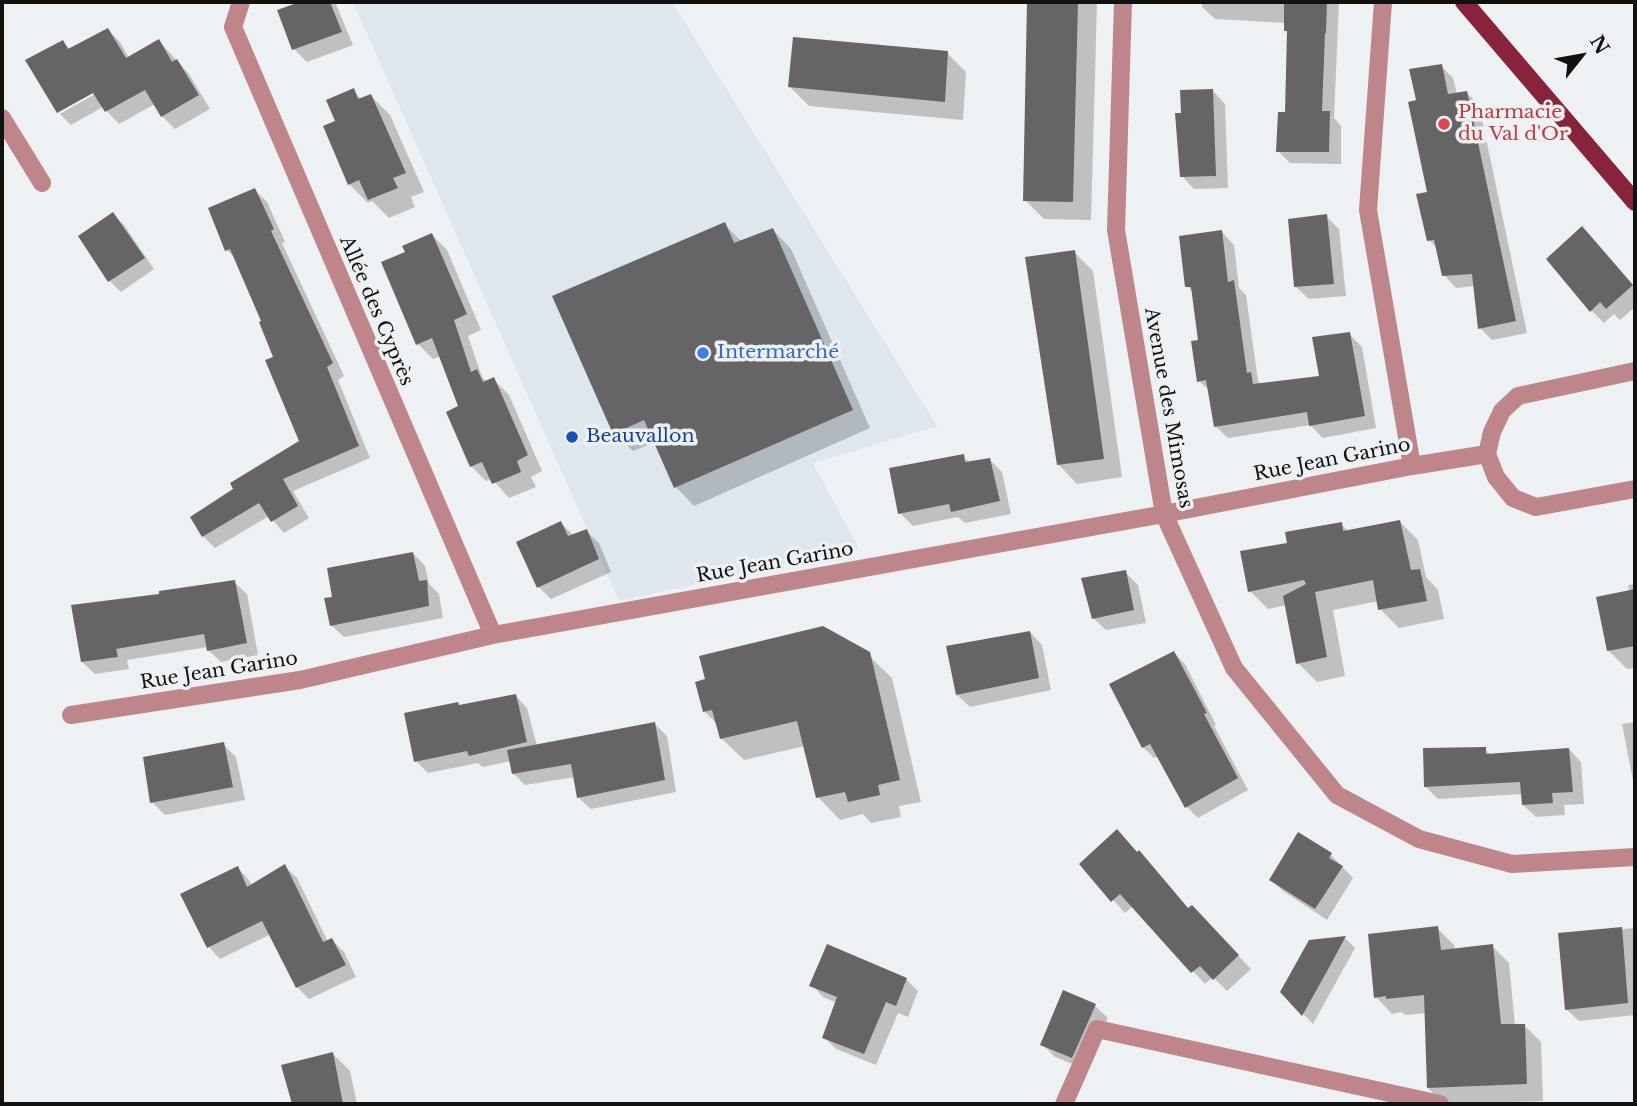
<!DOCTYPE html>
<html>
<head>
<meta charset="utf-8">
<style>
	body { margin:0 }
	#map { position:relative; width:1637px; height:1106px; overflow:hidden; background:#eef1f3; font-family:"Libre Baskerville",serif }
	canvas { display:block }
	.frame { position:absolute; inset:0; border:4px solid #111112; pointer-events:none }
	.north { position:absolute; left:1546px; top:21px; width:70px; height:70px; -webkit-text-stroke:5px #eef1f3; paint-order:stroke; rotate:59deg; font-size:19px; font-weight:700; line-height:28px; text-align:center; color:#111112 }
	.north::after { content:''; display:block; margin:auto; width:24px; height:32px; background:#111112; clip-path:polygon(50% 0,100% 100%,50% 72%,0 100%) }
</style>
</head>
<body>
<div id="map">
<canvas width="1637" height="1106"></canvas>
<div class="frame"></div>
<div class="north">N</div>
</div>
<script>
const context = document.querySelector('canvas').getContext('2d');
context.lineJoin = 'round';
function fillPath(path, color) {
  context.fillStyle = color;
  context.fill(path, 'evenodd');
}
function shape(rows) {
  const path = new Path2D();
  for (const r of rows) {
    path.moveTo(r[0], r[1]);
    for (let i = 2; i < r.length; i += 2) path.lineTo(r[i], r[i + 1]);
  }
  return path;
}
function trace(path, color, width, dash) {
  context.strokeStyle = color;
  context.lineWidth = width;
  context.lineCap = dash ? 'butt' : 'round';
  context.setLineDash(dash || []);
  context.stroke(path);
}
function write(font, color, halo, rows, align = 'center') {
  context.font = font + ' "Libre Baskerville",serif';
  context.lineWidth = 7;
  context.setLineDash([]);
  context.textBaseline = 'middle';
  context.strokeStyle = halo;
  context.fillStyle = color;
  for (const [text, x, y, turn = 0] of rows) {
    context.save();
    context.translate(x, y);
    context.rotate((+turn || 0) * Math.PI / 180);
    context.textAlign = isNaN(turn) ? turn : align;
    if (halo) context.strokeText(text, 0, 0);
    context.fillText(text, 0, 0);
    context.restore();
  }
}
const built = shape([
	[353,2,672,2,937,426,813,463,859,549,619,601]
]);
const shadow = shape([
	[296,2,335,2,353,45,307,62,294,49,279,11,297,5],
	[1029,2,1097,2,1091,220,1044,219,1025,200],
	[1202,2,1339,2,1334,118,1341,126,1341,164,1290,163,1278,151,1287,114,1288,32,1286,23,1215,19,1202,7],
	[108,30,120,42,129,58,159,41,189,74,210,109,175,129,162,116,155,104,119,124,103,107,71,125,60,114,102,90,100,87,59,110,59,113,58,112,63,42,71,50],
	[947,53,966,72,963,120,809,106,790,87],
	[1441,66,1453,78,1457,94,1467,93,1479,105,1527,333,1492,340,1480,328,1475,286,1456,288,1444,275,1439,250,1429,240,1429,193,1418,102],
	[353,90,362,100,371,96,390,115,424,192,411,197,415,207,389,218,372,201,368,203,349,184],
	[1213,91,1225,104,1228,188,1194,189,1182,176,1182,115],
	[255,190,267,202,285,242,282,243,344,376,338,380,370,458,293,491,309,518,284,533,269,516,215,548,203,536,302,441,263,322,236,259,227,250],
	[113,214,124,225,154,269,121,292,110,281,80,237],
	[1326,216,1339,229,1346,296,1309,299,1296,287],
	[724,224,742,242,773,230,791,249,870,428,694,506,676,487,655,442,633,451,614,433],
	[1222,232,1234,245,1239,288,1246,295,1258,381,1261,385,1321,377,1349,334,1362,347,1376,428,1323,438,1310,425,1228,438,1215,426,1210,391,1199,381,1200,342,1194,293,1187,286],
	[432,235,447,250,481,330,468,336,482,377,487,382,493,379,509,395,542,471,531,477,536,487,509,498,492,479,486,481,471,466,461,407,441,356,433,359,418,344,407,253],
	[1595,241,1635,288,1635,307,1620,320,1614,314,1604,323,1591,310],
	[1074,252,1093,271,1122,477,1077,484,1059,465],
	[963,456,970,463,989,459,1002,472,1011,514,965,523,958,517,913,526,900,513],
	[1400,522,1418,540,1426,577,1438,590,1444,619,1399,628,1380,609,1379,601,1333,610,1345,676,1317,682,1298,663,1287,605,1268,609,1250,591,1290,544,1341,524,1349,532],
	[561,523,574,536,586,531,599,543,611,572,551,599,538,586],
	[413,553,425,566,429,584,439,594,443,618,344,637,331,625,334,599],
	[1125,572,1138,585,1146,623,1106,630,1093,618],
	[234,582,247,594,258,655,221,662,208,650,208,647,127,660,129,669,95,674,82,662,161,595],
	[1635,584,1635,668,1627,669,1608,650,1630,592,1628,585],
	[1030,632,1042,645,1051,690,970,707,957,695],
	[865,652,892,678,921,802,899,806,901,817,871,823,863,814,840,820,818,797,805,746,744,760,721,738,718,725,704,711],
	[1174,653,1185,664,1216,725,1214,726,1248,790,1198,818,1187,807,1159,756,1154,758,1143,747],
	[515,695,527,708,537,746,655,724,667,736,676,792,591,809,578,797,575,777,525,785,513,773,511,761,483,767,478,763,428,773,416,761,460,706],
	[1635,722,1635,791,1622,724],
	[223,744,236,757,245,800,165,815,152,802],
	[1485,749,1491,755,1569,749,1581,762,1584,804,1564,805,1565,815,1536,817,1523,805,1523,794,1438,799,1426,787],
	[1299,834,1331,855,1353,878,1327,920,1283,891,1271,879],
	[1138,853,1189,910,1192,908,1251,969,1227,991,1213,977,1205,984,1133,906,1125,913,1081,864],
	[285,867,297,878,328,942,332,940,344,952,356,977,309,999,297,987,271,934,220,959,209,947,238,868,249,880,252,886],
	[1437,928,1454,945,1455,950,1492,946,1509,963,1515,1026,1524,1025,1541,1042,1543,1101,1479,1103,1479,1104,1444,1104,1429,1089,1426,1013,1405,1015,1402,1012,1392,1014,1376,997],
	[1635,928,1635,1015,1579,1021,1566,1009,1560,935],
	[1345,938,1355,948,1313,1024,1282,992,1310,942],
	[906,979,918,991,908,1017,898,1013,876,1065,836,1049,824,1037,837,1003,823,997,812,985],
	[1095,1006,1108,1018,1085,1069,1055,1057,1042,1044],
	[332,1053,350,1071,357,1104,294,1104,283,1067]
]);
const building = shape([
	[300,2,330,2,342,32,292,50,277,10],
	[1027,2,1078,2,1073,202,1023,201],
	[1284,2,1327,2,1326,33,1325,33,1322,111,1330,111,1329,152,1276,152,1278,112,1285,112,1287,31,1284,31],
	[108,28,126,58,159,39,172,62,177,59,199,95,161,117,145,90,105,112,93,93,57,113,25,60,63,40,68,49],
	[793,37,948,51,945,102,788,87],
	[1442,64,1448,94,1467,91,1516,321,1478,329,1472,274,1442,276,1434,240,1427,241,1416,194,1427,192,1408,102,1416,100,1409,69],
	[354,88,358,99,371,94,406,173,393,178,398,188,368,200,359,180,348,185,323,126,335,121,326,100],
	[1213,89,1216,176,1180,177,1175,113,1181,113,1180,90],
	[255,188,274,229,271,231,333,363,327,367,359,446,283,479,298,506,271,522,259,503,202,537,190,517,233,489,230,483,299,441,265,360,273,357,259,322,261,321,230,249,225,251,208,208],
	[113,212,145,258,108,282,78,236],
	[1327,214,1334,284,1294,287,1288,219],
	[725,222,734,243,773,228,853,410,674,488,644,420,613,434,552,296],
	[1582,226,1633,285,1606,309,1600,302,1590,312,1546,259],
	[1222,230,1228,282,1234,280,1247,373,1251,372,1253,384,1319,376,1312,337,1350,332,1365,416,1309,426,1307,412,1214,427,1206,380,1197,382,1191,341,1198,340,1191,287,1185,287,1179,236],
	[432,233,467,314,454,320,471,372,477,369,483,382,494,377,528,455,517,461,521,472,492,484,482,462,470,467,446,412,458,406,432,338,416,345,381,262,405,252,402,246],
	[1075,250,1104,459,1057,465,1025,257],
	[964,454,965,462,990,458,1000,501,951,512,949,504,898,514,889,468],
	[1400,520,1411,570,1420,569,1427,601,1378,610,1373,580,1315,592,1327,657,1296,664,1283,596,1306,584,1304,580,1248,592,1240,551,1287,543,1285,532,1342,522,1343,531],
	[561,521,568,536,587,529,599,559,537,588,516,542],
	[413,552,419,581,427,580,429,606,330,626,324,598,332,597,327,568],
	[1126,570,1134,610,1092,619,1081,578],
	[235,580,247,643,207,651,204,634,116,649,118,657,81,662,71,605,159,594,159,591],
	[1635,589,1635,646,1607,651,1596,597],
	[823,626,870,652,900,780,878,785,880,795,848,802,845,792,816,798,797,721,720,739,712,710,703,712,695,682,705,679,699,656],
	[1030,631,1039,678,956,695,946,646],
	[1174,651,1207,713,1204,714,1238,778,1185,808,1150,744,1142,748,1109,684],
	[516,694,527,742,469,756,467,751,414,762,404,713,458,702,459,705],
	[655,722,665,780,577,798,571,764,512,774,507,750],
	[224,742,233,787,150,803,143,757],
	[1486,747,1486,754,1569,748,1573,792,1552,793,1553,803,1522,805,1520,782,1424,787,1423,748],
	[1117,829,1137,852,1139,850,1188,908,1192,905,1239,955,1213,980,1200,966,1191,973,1120,894,1111,902,1079,864],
	[1298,832,1332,853,1329,858,1343,866,1315,909,1269,880],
	[285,864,323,942,332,938,346,965,296,988,262,921,207,948,180,894,238,866,247,887],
	[1438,926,1441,950,1493,944,1501,1024,1525,1024,1527,1084,1427,1088,1424,995,1386,999,1386,996,1374,998,1368,934],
	[1622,927,1628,1003,1565,1010,1558,933],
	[1346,936,1326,973,1302,1016,1280,992,1309,940],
	[827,944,907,978,896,1006,886,1002,864,1054,822,1038,837,997,809,986],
	[1063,990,1096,1004,1072,1058,1040,1045],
	[333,1052,343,1104,292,1104,281,1065]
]);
const minor = shape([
	[241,2,233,27,493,635],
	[1123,2,1116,230,1164,514,1234,668,1337,795,1419,839,1512,864,1635,857],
	[1383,2,1368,210,1412,466],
	[2,118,42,183],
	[1635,371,1518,396,1502,411,1492,432,1487,454,1496,477,1513,498,1536,507,1635,489],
	[71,715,300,680,493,635,1164,514,1412,466,1487,454],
	[1064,1104,1097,1029,1440,1104]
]);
const major = shape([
	[1464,2,1635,202]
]);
const markers = [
	[1444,124,7,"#e0444e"],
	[703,353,7,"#3f7fe0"],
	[572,437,7,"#1a4fb4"]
];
const healthNames = [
	["Pharmacie",1458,113],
	["du Val d'Or",1458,135]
];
const streetNames = [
	["Allée des Cyprès",376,311,67],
	["Avenue des Mimosas",1168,408,80],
	["Rue Jean Garino",1332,460,-11],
	["Rue Jean Garino",775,563,-10],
	["Rue Jean Garino",219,671,-9]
];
const shopNames = [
	["Intermarché",717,353]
];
const transitNames = [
	["Beauvallon",586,437]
];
fillPath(built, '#dee6ee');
fillPath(shadow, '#0003');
fillPath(building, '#656568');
trace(minor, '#be858b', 18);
trace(major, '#87243b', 18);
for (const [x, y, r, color] of markers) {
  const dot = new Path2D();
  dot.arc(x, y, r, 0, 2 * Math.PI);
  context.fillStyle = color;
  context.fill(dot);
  trace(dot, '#eef1f3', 2.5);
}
write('19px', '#be3a42', '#eef1f3', healthNames, 'left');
write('19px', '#111112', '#eef1f3', streetNames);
write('19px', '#366cbe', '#eef1f3', shopNames, 'left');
write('19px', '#164399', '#eef1f3', transitNames, 'left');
</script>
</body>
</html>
